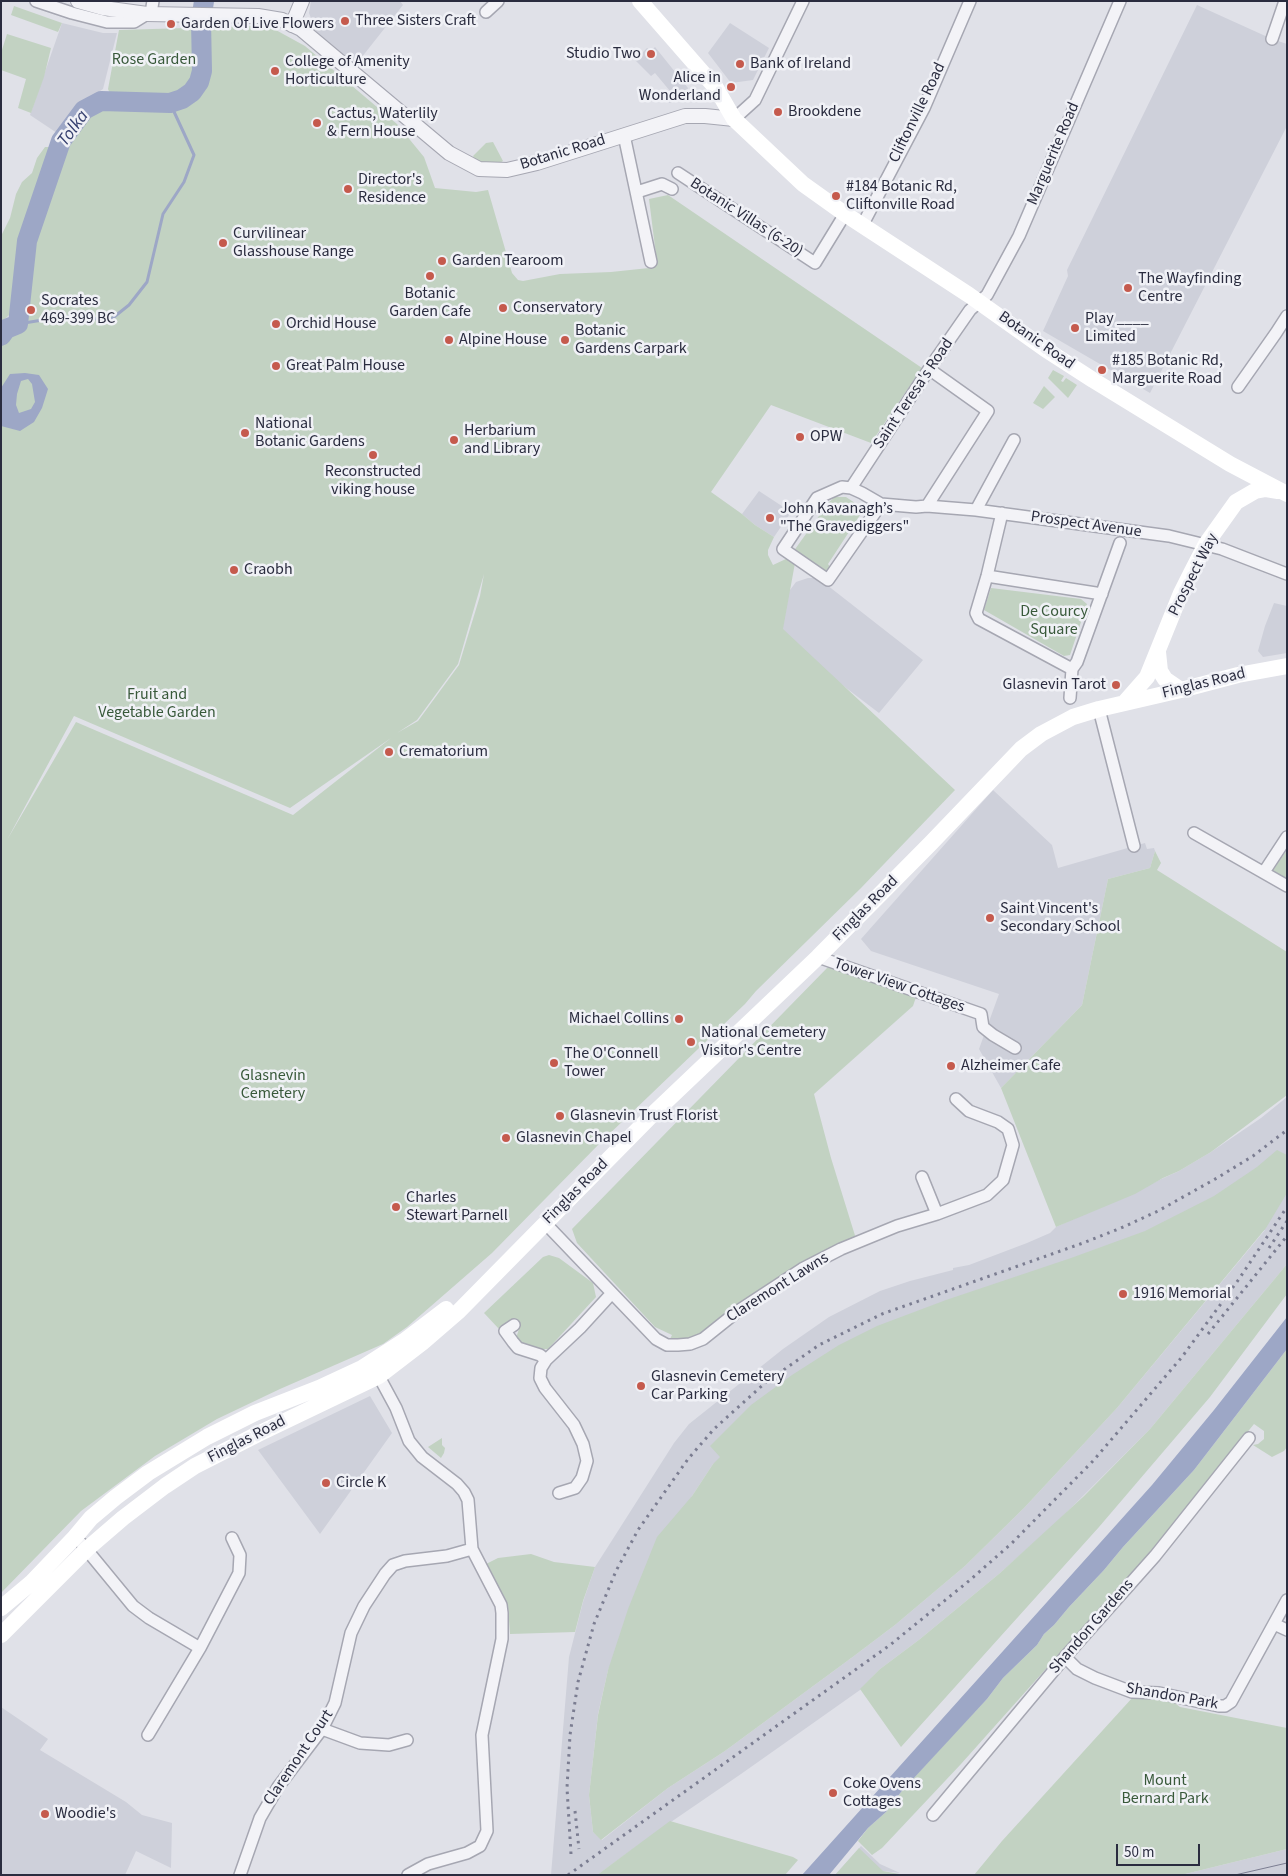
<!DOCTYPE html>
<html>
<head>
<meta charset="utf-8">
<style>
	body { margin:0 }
	#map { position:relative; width:1288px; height:1876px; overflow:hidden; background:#e0e1e8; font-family:"Source Sans 3",sans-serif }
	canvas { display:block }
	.frame { position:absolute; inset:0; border:2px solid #2a2c3f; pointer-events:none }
	.scale { position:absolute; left:1116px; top:1844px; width:84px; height:22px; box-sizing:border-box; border:2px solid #2a2c3f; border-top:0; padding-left:6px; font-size:15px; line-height:18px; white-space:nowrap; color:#2a2c3f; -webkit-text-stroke:4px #f0f1f6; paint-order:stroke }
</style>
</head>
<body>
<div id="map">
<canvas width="1288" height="1876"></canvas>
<div class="frame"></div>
<div class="scale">50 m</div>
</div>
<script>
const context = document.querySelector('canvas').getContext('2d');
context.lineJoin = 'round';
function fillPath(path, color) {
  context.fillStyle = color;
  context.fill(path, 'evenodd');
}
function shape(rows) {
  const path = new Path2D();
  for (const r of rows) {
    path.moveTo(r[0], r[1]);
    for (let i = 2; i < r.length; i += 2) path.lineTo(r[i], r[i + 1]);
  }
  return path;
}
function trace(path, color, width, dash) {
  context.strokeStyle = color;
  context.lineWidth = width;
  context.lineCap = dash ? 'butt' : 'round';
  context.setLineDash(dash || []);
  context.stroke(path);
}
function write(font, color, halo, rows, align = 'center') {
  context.font = font + ' "Source Sans 3",sans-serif';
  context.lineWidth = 5;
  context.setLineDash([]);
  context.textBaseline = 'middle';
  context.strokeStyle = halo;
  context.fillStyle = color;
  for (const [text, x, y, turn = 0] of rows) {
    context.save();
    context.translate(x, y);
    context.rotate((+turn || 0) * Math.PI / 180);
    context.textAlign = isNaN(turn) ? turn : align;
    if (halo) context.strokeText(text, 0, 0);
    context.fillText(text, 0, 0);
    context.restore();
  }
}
const built = shape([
	[311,1,400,1,403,5,354,67,332,50,316,31,309,13],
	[1197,5,1272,39,1287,44,1287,126,1150,393,1043,331,1068,276,1067,270],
	[62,23,103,33,117,33,103,89,81,104,57,133,30,115],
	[730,23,769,48,753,80,731,83,708,53],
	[655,47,688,88,684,98,669,103,665,93,670,91,655,73,651,76,635,60,647,48,651,51],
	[759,491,791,512,774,537,755,525,742,514],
	[808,578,818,578,923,660,879,713,774,633,784,598,796,582],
	[1274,603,1287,606,1287,653,1263,657,1258,651,1265,626],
	[993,790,1052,845,1058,868,1145,843,1147,849,1154,848,1155,851,1150,868,1108,879,1082,1005,1001,1088,979,1049,999,994,871,951,861,939],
	[1287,1097,1287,1264,1150,1429,1052,1527,1000,1573,920,1639,880,1669,860,1690,741,1774,668,1824,597,1875,551,1875,569,1657,583,1602,595,1567,674,1443,689,1424,783,1349,829,1317,880,1291,910,1281,953,1270,953,1268,969,1265,1027,1243,1050,1233,1056,1227,1179,1171,1211,1152,1261,1118],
	[1265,1230,1117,1408,1024,1508,965,1566,895,1625,854,1656,725,1751,668,1788,602,1840,593,1832,589,1795,598,1714,608,1670,692,1496,713,1464],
	[370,1396,392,1433,320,1534,258,1450],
	[1,1707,48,1739,40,1750,126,1802,142,1815,172,1823,171,1868,136,1851,125,1875,1,1875],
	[861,1846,880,1864,900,1873,883,1871,835,1875],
	[1287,1849,1287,1875,1181,1875]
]);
const green = shape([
	[14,6,62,23,58,32,11,15],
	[254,26,274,29,305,46,397,124,424,157,435,188,476,192,488,190,512,273,518,280,523,281,560,274,611,272,649,268,651,262,657,263,649,199,668,195,922,368,871,443,771,405,711,492,742,514,755,525,774,537,768,550,768,555,773,565,788,558,795,563,783,629,955,790,861,888,756,991,745,1004,602,1141,492,1253,407,1327,383,1344,280,1389,217,1419,155,1456,81,1511,1,1593,1,346,21,329,33,242,70,141,81,121,114,103,108,89,119,30],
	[484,574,480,596,459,665,418,721,397,733,417,720,458,664],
	[74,716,290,808,391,738,293,815,76,722,7,840],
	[7,34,51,48,44,77,31,113,18,108,26,79,1,70,1,53],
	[493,142,503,161,497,165,477,162,473,156,486,143],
	[45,147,54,147,19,239,11,313,1,323,1,236,10,218,16,194,22,182,32,173,37,158],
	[1053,370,1064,376,1061,381,1063,382,1066,378,1077,385,1068,398,1048,378],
	[1044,386,1055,397,1043,409,1033,403],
	[835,497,846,497,864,509,828,564,830,567,826,574,793,552,829,502],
	[991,588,1081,599,1087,604,1070,655,1064,656,984,610],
	[1287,850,1287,882,1271,873],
	[1155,851,1161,863,1157,870,1287,952,1287,1095,1211,1152,1179,1171,1163,1178,1135,1194,1056,1227,1001,1088,1082,1005,1108,879,1150,868],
	[828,967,916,997,913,1006,814,1094,831,1158,857,1242,841,1249,703,1339,667,1345,672,1335,655,1327,577,1243,572,1229],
	[1277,1150,1287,1155,1287,1193,1266,1228,1117,1408,1024,1508,965,1566,895,1625,854,1656,725,1751,668,1788,601,1840,593,1832,589,1795,598,1715,608,1670,628,1609,657,1537,692,1496,713,1464,720,1457,710,1446,751,1405,792,1375,839,1345,877,1326,946,1300,1071,1258,1145,1231,1214,1196,1257,1167],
	[549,1255,559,1258,593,1283,596,1297,548,1349,541,1349,520,1343,516,1338,519,1329,511,1319,499,1329,484,1313,543,1257],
	[1287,1264,1287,1294,1210,1397,1099,1527,901,1747,860,1689,880,1669,920,1639,1000,1573,1084,1496,1150,1429],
	[1287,1349,1287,1447,1284,1451,1272,1457,1253,1445,1258,1444,1264,1439,1264,1431,1254,1424,1152,1550,961,1764,882,1848,872,1855,858,1841,868,1828,886,1812,901,1792,951,1737,987,1699,1003,1678,1037,1645,1044,1634,1054,1625,1069,1607,1104,1570,1123,1547,1194,1470],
	[442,1438,442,1445,445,1448,444,1453,441,1458,428,1447],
	[531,1554,554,1562,595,1567,583,1601,575,1632,510,1634,508,1606,486,1564,498,1558],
	[1145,1696,1171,1700,1180,1707,1287,1728,1287,1849,1181,1875,974,1875,1002,1841,1133,1697],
	[670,1821,793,1857,798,1860,785,1875,597,1875],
	[859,1848,883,1871,905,1875,835,1875]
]);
const water = shape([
	[25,373,39,375,48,389,42,408,34,422,20,431,1,426,1,388,10,374],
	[28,379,32,384,35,402,31,409,19,413,16,405,17,394,21,381],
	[1287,1317,1287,1349,1194,1470,1123,1547,1104,1570,1069,1607,1054,1625,1044,1634,1037,1645,1003,1678,987,1699,901,1792,886,1812,868,1828,829,1875,802,1875,1152,1485,1214,1410]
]);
const stream = shape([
	[18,324,55,318,80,316,109,321,129,305,147,282,163,214,184,182,194,155,170,103]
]);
const river = shape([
	[1,336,6,329,18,324,27,241,61,141,84,110,101,101,170,103,182,99,192,92,199,82,202,71,201,21,204,1]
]);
const minor = shape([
	[36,1,72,13,107,22,134,22,147,14],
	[486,12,498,1],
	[151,13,153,1],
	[1272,39,1285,1],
	[734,119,755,100,803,1],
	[624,135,651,262],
	[678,173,815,263,845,214],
	[637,192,662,184,672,189],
	[863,224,924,108,970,1],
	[1238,387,1276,333,1287,316],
	[842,487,851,488,862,493,881,504,828,580,783,549,817,498,842,487],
	[851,488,929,369,970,310,987,295,1019,236,1120,1],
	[881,504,916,507,927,506,976,510,1169,536,1222,549,1287,574],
	[927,506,988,411,929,369],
	[976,510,1014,440],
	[1002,513,987,576,976,613,979,619,1072,669,1077,662,1120,543],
	[987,576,1102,594],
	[1070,698,1072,669],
	[1099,709,1134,846],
	[1194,833,1287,886],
	[1264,872,1287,837],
	[818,957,981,1014,983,1027,993,1035,1015,1048],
	[922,1177,937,1214],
	[545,1223,656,1339,667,1345,678,1345,690,1344,703,1339,738,1311,802,1269,841,1249,897,1226,937,1214,987,1195,1003,1180,1013,1145,1008,1129,998,1122,969,1111,956,1099],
	[514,1325,505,1331,513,1342,518,1348,540,1355,546,1360],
	[376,1371,396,1408,409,1441,422,1457,457,1484,464,1492,468,1500,472,1549,501,1605,502,1613,502,1639,482,1735,487,1831,480,1846,467,1853,428,1864,408,1875],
	[559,1493,575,1488,582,1478,587,1461,583,1444,574,1425,545,1388,540,1378,541,1368,546,1360,580,1328,612,1293],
	[82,1544,133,1606,149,1618,200,1648,148,1735],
	[1274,1624,1287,1630],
	[200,1648,239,1573,240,1555,232,1538],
	[1065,1657,1077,1669,1095,1678,1132,1692,1159,1693,1219,1706,1225,1706,1231,1702,1287,1600],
	[322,1729,360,1743,389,1745,407,1740],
	[933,1815,1065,1657,1155,1556,1249,1438],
	[240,1875,260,1818,278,1787,322,1729,335,1703,351,1633,364,1606,385,1574,393,1565,405,1561,447,1556,472,1549]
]);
const tertiary = shape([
	[78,1,103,8,147,14,258,16,282,20,301,29,449,153,479,169,507,170,537,163,685,116,705,116,734,119],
	[292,25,302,1]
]);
const secondary = shape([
	[640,1,716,88,734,119,803,184,845,214,969,295,1045,349,1093,380,1230,464,1287,494],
	[1158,652,1160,671,1165,679,1181,690],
	[1125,702,1147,677,1181,593,1191,573,1206,544,1236,502,1255,491,1266,489,1278,491],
	[1,1608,31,1583,75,1537,91,1518,116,1497,148,1473,207,1437,255,1413,319,1388,362,1368,404,1341,446,1309],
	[1,1635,87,1549,123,1518,165,1486,195,1466,258,1434,379,1376,422,1343,459,1311,655,1112,818,957,931,843,1021,749,1041,734,1073,717,1099,709,1181,690,1238,675,1287,666]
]);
const tram = shape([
	[1235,1875,1287,1863]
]);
const rail = shape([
	[1269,1248,1287,1221],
	[1208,1334,1287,1236],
	[575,1811,579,1849],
	[571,1854,567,1788,570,1735,578,1682,594,1624,616,1571,638,1530,688,1459,714,1429,765,1383,819,1345,882,1314,1083,1243,1121,1228,1158,1211,1217,1178,1253,1156,1287,1130],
	[568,1875,890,1645,970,1580,1012,1543,1093,1461,1182,1357,1239,1279,1287,1207]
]);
const markers = [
	[345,21,5,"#c55a4d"],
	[171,24,5,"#c55a4d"],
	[651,54,5,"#c55a4d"],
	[740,64,5,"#c55a4d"],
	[275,71,5,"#c55a4d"],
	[731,87,5,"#c55a4d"],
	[778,112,5,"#c55a4d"],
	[317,123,5,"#c55a4d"],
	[348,189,5,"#c55a4d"],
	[836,196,5,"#c55a4d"],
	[223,243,5,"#c55a4d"],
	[442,261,5,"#c55a4d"],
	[430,276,5,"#c55a4d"],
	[1128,288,5,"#c55a4d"],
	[503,308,5,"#c55a4d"],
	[31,310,5,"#c55a4d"],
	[276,324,5,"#c55a4d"],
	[1075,328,5,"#c55a4d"],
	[449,340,5,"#c55a4d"],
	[565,340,5,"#c55a4d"],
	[276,366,5,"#c55a4d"],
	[1102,370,5,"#c55a4d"],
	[245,433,5,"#c55a4d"],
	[800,437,5,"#c55a4d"],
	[454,440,5,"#c55a4d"],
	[373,455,5,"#c55a4d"],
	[770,518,5,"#c55a4d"],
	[234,570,5,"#c55a4d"],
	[1116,685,5,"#c55a4d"],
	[389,752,5,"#c55a4d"],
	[990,918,5,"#c55a4d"],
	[679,1019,5,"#c55a4d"],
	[691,1042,5,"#c55a4d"],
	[554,1063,5,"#c55a4d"],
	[951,1066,5,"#c55a4d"],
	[560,1116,5,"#c55a4d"],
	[506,1138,5,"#c55a4d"],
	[396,1207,5,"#c55a4d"],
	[1123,1294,5,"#c55a4d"],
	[641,1386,5,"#c55a4d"],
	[326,1483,5,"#c55a4d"],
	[833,1793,5,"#c55a4d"],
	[45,1814,5,"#c55a4d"]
];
const poiNames = [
	["Three Sisters Craft",355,21],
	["Garden Of Live Flowers",181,24],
	["Studio Two",641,54,"right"],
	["College of Amenity",285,62],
	["Horticulture",285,80],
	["Bank of Ireland",750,64],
	["Alice in",721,78,"right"],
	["Wonderland",721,96,"right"],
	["Brookdene",788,112],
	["Cactus, Waterlily",327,114],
	["& Fern House",327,132],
	["Director's",358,180],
	["Residence",358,198],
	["#184 Botanic Rd,",846,187],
	["Cliftonville Road",846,205],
	["Curvilinear",233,234],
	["Glasshouse Range",233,252],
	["Garden Tearoom",452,261],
	["The Wayfinding",1138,279],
	["Centre",1138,297],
	["Botanic",430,294,"center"],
	["Garden Cafe",430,312,"center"],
	["Socrates",41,301],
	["469-399 BC",41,319],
	["Conservatory",513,308],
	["Play ____",1085,319],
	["Limited",1085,337],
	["Orchid House",286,324],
	["Botanic",575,331],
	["Gardens Carpark",575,349],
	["Alpine House",459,340],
	["#185 Botanic Rd,",1112,361],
	["Marguerite Road",1112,379],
	["Great Palm House",286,366],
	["National",255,424],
	["Botanic Gardens",255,442],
	["Herbarium",464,431],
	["and Library",464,449],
	["OPW",810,437],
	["Reconstructed",373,472,"center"],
	["viking house",373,490,"center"],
	["John Kavanagh’s",780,509],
	["\"The Gravediggers\"",780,527],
	["Craobh",244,570],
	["Glasnevin Tarot",1106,685,"right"],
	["Crematorium",399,752],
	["Saint Vincent's",1000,909],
	["Secondary School",1000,927],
	["Michael Collins",669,1019,"right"],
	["National Cemetery",701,1033],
	["Visitor's Centre",701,1051],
	["The O'Connell",564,1054],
	["Tower",564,1072],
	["Alzheimer Cafe",961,1066],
	["Glasnevin Trust Florist",570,1116],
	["Glasnevin Chapel",516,1138],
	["Charles",406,1198],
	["Stewart Parnell",406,1216],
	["1916 Memorial",1133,1294],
	["Glasnevin Cemetery",651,1377],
	["Car Parking",651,1395],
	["Circle K",336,1483],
	["Coke Ovens",843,1784],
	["Cottages",843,1802],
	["Woodie's",55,1814]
];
const parkNames = [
	["Rose Garden",154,60],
	["De Courcy",1054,612],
	["Square",1054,630],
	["Fruit and",157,695],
	["Vegetable Garden",157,713],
	["Glasnevin",273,1076],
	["Cemetery",273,1094],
	["Mount",1165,1781],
	["Bernard Park",1165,1799]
];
const streetNames = [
	["Cliftonville Road",918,113,-64],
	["Botanic Road",563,153,-17],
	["Marguerite Road",1054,154,-67],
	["Botanic Villas (6-20)",746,218,33],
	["Botanic Road",1036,341,35],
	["Saint Teresa's Road",914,394,-56],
	["Prospect Avenue",1086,525,8],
	["Prospect Way",1194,575,-63],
	["Finglas Road",1204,684,-14],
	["Finglas Road",866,909,-45],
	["Tower View Cottages",899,986,19],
	["Finglas Road",576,1192,-45],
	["Claremont Lawns",778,1288,-32],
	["Finglas Road",247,1440,-27],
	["Shandon Gardens",1092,1627,-49],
	["Shandon Park",1172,1697,10],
	["Claremont Court",299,1758,-56]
];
const waterNames = [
	["Tolka",74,129,-54]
];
fillPath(built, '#ced0da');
fillPath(green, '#c2d2c2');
fillPath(water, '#9da7c6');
trace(stream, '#9da7c6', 3);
trace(river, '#9da7c6', 20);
trace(minor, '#a6a7b2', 14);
trace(tertiary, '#a6a7b2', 16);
trace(minor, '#f3f3f7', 11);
trace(tertiary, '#f3f3f7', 14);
trace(secondary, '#fff', 16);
trace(tram, '#7b7d91', 1);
trace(rail, '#7b7d91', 3, [2.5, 5]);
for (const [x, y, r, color] of markers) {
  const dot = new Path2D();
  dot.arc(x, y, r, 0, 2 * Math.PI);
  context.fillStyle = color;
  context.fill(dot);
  trace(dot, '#f0f1f6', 2);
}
write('16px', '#2a2c3f', '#f0f1f6', poiNames, 'left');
write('16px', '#38593a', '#f0f1f6', parkNames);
write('16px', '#2a2c3f', '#f0f1f6', streetNames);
write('italic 18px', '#374170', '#f0f1f6', waterNames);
</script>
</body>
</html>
